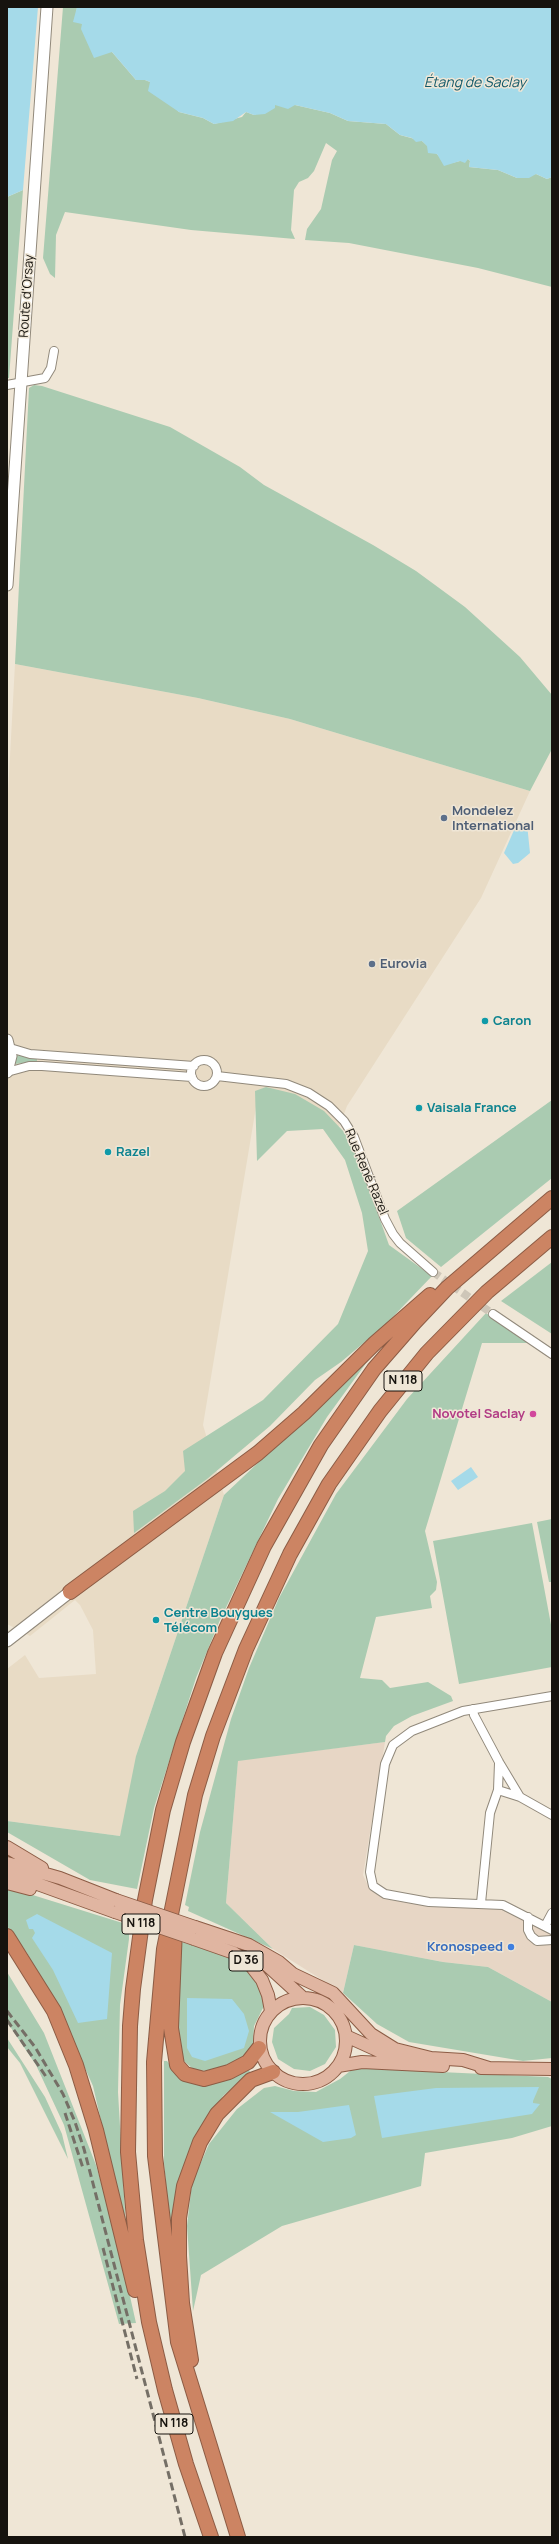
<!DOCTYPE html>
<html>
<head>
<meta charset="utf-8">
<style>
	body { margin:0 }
	#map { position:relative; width:559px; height:2544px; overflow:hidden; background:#efe6d6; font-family:Manrope,sans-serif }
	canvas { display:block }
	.frame { position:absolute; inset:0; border:8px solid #16130e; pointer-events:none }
</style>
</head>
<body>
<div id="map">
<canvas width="559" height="2544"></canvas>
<div class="frame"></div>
</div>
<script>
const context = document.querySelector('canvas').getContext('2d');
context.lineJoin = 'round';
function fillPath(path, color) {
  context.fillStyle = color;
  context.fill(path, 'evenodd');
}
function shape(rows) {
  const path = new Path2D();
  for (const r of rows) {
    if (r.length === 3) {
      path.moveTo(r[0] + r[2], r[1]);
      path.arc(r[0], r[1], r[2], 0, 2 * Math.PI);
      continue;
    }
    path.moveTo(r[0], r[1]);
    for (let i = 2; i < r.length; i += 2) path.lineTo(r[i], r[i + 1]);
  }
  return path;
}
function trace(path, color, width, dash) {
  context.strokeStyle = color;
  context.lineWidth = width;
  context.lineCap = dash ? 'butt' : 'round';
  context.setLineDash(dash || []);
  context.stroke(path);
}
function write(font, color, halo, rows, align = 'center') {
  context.font = font + ' Manrope,sans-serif';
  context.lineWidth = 3;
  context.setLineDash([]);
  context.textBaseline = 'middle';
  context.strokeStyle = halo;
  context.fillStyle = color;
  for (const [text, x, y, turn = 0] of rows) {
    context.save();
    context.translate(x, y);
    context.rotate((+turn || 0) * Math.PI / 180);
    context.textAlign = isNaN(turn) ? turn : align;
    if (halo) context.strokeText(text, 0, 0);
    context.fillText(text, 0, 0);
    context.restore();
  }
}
const commercial = shape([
	[385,1742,363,1875,370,1890,384,1899,429,1906,492,1907,509,1911,552,1935,552,2002,488,1967,443,1962,354,1945,343,1993,273,1949,226,1903,238,1760]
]);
const built = shape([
	[15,664,198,698,290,719,530,791,481,898,347,1106,339,1127,256,1107,203,1425,224,1495,136,1756,136,1770,120,1836,7,1821,7,1669,25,1655,39,1678,96,1674,93,1630,80,1605,75,1600,30,1636,7,1624,7,812]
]);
const green = shape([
	[63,7,77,7,76,16,82,24,112,52,136,80,145,80,150,82,179,112,203,118,214,124,242,117,246,112,254,115,275,105,295,105,330,113,348,121,386,124,400,135,422,141,448,164,468,159,470,161,469,167,498,170,517,178,536,174,547,179,552,177,552,287,478,268,349,243,305,240,307,229,321,209,332,160,337,151,326,143,314,171,308,178,299,182,294,190,291,230,295,239,191,230,65,212,56,235,55,278,50,274,43,258],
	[23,190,9,378,7,378,7,197],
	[34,385,42,386,170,427,240,467,264,485,373,545,416,571,465,607,520,657,552,695,552,749,530,791,290,719,198,698,15,664,29,388],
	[16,1055,37,1059,37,1061,15,1064],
	[266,1087,295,1094,324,1111,344,1132,359,1161,389,1245,432,1276,386,1324,341,1362,315,1380,270,1426,207,1479,134,1533,133,1511,165,1491,185,1471,183,1451,263,1400,338,1324,368,1251,362,1213,345,1160,323,1129,287,1131,257,1161,255,1091],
	[552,1100,552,1178,441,1267,406,1238,397,1211],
	[552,1262,552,1334,501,1301],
	[486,1313,533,1343,482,1343,425,1531,437,1582,436,1590,430,1596,432,1608,376,1617,360,1678,382,1680,390,1688,428,1682,451,1696,453,1701,412,1716,394,1726,386,1736,385,1742,238,1761,226,1903,273,1949,188,1911,189,1907,185,1905,200,1832,231,1719,249,1668,279,1598,336,1494,407,1399],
	[372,1355,327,1417,278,1499,220,1620,196,1678,154,1808,137,1889,90,1880,7,1832,7,1821,120,1836,136,1756,224,1495],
	[552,1519,552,1582,549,1582,537,1522],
	[532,1523,552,1630,552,1667,459,1684,433,1541],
	[7,1887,129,1925,129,1939,120,2005,118,2092,126,2229,93,2086,66,2026,27,1953,7,1926],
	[178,1941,229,1956,245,1966,260,1987,264,2006,254,2026,253,2045,248,2053,237,2061,210,2071,194,2070,184,2061,179,2045],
	[354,1945,443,1962,488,1967,552,2002,552,2058,523,2061,409,2042,377,2024,343,1993],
	[7,1972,44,2033,96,2165,116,2234,136,2323,119,2324,64,2125,36,2065,7,2022],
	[310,2007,324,2015,335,2030,336,2047,325,2064,310,2071,294,2069,278,2059,272,2042,274,2028,289,2014,292,2008],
	[7,2038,45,2097,62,2134,68,2159,20,2063,7,2047],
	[164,2061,167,2061,180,2077,248,2068,250,2072,223,2096,203,2127,176,2251,169,2216,164,2163],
	[354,2068,548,2077,552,2079,552,2126,512,2138,425,2153,421,2186,282,2226,201,2275,193,2311,187,2226,192,2183,209,2144,237,2109,264,2088,275,2086,294,2091,316,2092,340,2079]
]);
const water = shape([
	[7,7,38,7,23,190,7,197],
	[77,7,552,7,552,177,547,179,536,174,529,178,517,178,498,170,469,167,470,161,468,159,465,163,460,161,444,166,437,154,428,153,427,146,422,141,416,142,412,138,400,135,386,124,348,121,330,113,295,105,288,109,275,105,275,108,265,114,254,115,246,112,233,121,214,124,203,118,179,112,148,91,150,82,145,80,136,80,112,52,94,58,81,29,82,24,73,22],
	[518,821,527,824,530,853,518,863,513,864,504,853],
	[471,1467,478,1477,458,1490,451,1481],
	[37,1914,112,1953,107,2019,78,2023,53,1970,32,1938,35,1933,33,1929,29,1929,26,1920],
	[187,1998,232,1999,244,2014,249,2031,244,2048,205,2061,192,2057,187,2048],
	[539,2087,533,2101,533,2103,540,2104,532,2114,382,2138,374,2096,436,2088],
	[349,2105,356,2135,351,2138,323,2142,270,2112,298,2112]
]);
const streetTunnel = shape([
	[433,1272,493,1314]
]);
const street = shape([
	[7,385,45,378,51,368,54,351],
	[10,1048,30,1054,194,1066],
	[204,1073,13],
	[7,1072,29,1066,42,1066,192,1077],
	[217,1076,286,1084,309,1093,329,1106,344,1121,354,1137,385,1219,393,1234,400,1243,433,1272],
	[493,1314,552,1354],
	[552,1696,463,1711,412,1731,393,1745,385,1764,370,1872,373,1886,385,1894,429,1902,503,1905,552,1930],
	[473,1709,474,1715,499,1762,520,1797],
	[499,1763,498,1790,520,1797,552,1815],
	[481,1903,490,1813,498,1790],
	[528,1917,528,1930,531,1936,537,1941,552,1940],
	[545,1926,552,1913]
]);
const secondary = shape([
	[7,585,47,7],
	[7,1040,11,1056,7,1072],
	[7,1641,70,1592]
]);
const primary = shape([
	[7,1847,42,1868],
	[7,1863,60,1878,116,1900],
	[7,1873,115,1912],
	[7,1883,30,1889],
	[195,1927,249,1945,279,1962,293,1974,333,1993,371,2034,395,2049,431,2058,463,2060,489,2068],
	[194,1939,234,1953,248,1962,262,1980,268,1995,271,2011],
	[257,1956,302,1997],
	[303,2041,43],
	[346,2036,390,2056,406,2060],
	[338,2066,362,2062,443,2066],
	[481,2068,552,2069]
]);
const highway = shape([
	[70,1592,258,1453,304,1413,375,1343,430,1295],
	[175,1928,171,2028,177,2065,185,2074,204,2079,229,2072,248,2062,259,2048],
	[7,1936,54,2011,76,2065,96,2130,135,2290],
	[191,2360,182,2303,179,2256,179,2218,184,2186,200,2142,217,2114,251,2080,273,2072],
	[211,2537,186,2464,165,2390,149,2322,136,2240,128,2152,130,2026,133,1989,145,1900,163,1810,183,1742,215,1653,264,1546,321,1445,374,1369,415,1322,447,1288,552,1198],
	[238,2537,178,2342,155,2156,154,2062,164,1949,195,1795,213,1736,246,1649,290,1554,329,1484,380,1411,427,1353,487,1292,552,1237]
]);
const rail = shape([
	[7,2011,35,2047,63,2094,75,2122,84,2149,185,2537],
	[7,2020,47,2078],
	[65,2113,83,2168],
	[103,2248,137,2379]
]);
const primaryBridge = shape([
	[116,1900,195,1927],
	[115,1912,194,1939]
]);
const markers = [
	[444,818,4,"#5c6f8a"],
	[372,964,4,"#5c6f8a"],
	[485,1021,4,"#0f9aa8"],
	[419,1108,4,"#0f9aa8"],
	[108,1152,4,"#0f9aa8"],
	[533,1414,4,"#d1479c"],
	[156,1620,4,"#0f9aa8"],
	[511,1947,4,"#3f7fe0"]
];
const shields = [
	[403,1381,38],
	[141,1924,38],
	[246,1961,34],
	[174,2424,38]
];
const shieldNames = [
	["N 118",403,1381],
	["N 118",141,1924],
	["D 36",246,1961],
	["N 118",174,2424]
];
const streetNames = [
	["Route d'Orsay",27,296,-86],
	["Rue René Razel",366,1172,67]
];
const serviceNames = [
	["Mondelez",452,811],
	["International",452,826],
	["Eurovia",380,964]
];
const cultureNames = [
	["Caron",493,1021],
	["Vaisala France",427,1108],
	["Razel",116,1152],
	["Centre Bouygues",164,1613],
	["Télécom",164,1628]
];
const hotelNames = [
	["Novotel Saclay",525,1414]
];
const shopNames = [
	["Kronospeed",503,1947]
];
const waterNames = [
	["Étang de Saclay",475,83]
];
fillPath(commercial, '#e7d6c5');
fillPath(built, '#e8dbc5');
fillPath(green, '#aacbb1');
fillPath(water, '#a5dae9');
trace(streetTunnel, '#cec6b8', 8, [8, 4]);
trace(street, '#91897b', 10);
trace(secondary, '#91897b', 13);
trace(primary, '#8c5c45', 14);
trace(highway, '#8c5c45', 16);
trace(street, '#fff', 8);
trace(secondary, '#fff', 11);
trace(primary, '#e0b5a1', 12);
trace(highway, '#cc8463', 14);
trace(rail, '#756f66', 3, [8, 4]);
trace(primaryBridge, '#8c5c45', 14, []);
trace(primaryBridge, '#e0b5a1', 12);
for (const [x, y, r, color] of markers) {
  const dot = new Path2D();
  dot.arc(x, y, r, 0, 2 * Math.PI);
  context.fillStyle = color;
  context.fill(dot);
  trace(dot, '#efe6d6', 1.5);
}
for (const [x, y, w] of shields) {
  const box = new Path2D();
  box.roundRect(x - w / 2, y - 10, w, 20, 3);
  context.fillStyle = '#efe6d6';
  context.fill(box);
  trace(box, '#16130e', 1);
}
write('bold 12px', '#16130e', null, shieldNames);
write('13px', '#16130e', '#efe6d6', streetNames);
write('bold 13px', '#4e5e75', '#efe6d6', serviceNames, 'left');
write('bold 13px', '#0d838f', '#efe6d6', cultureNames, 'left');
write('bold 13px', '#b23c85', '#efe6d6', hotelNames, 'right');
write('bold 13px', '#366cbe', '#efe6d6', shopNames, 'right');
write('italic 14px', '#125969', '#efe6d6', waterNames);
</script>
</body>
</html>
